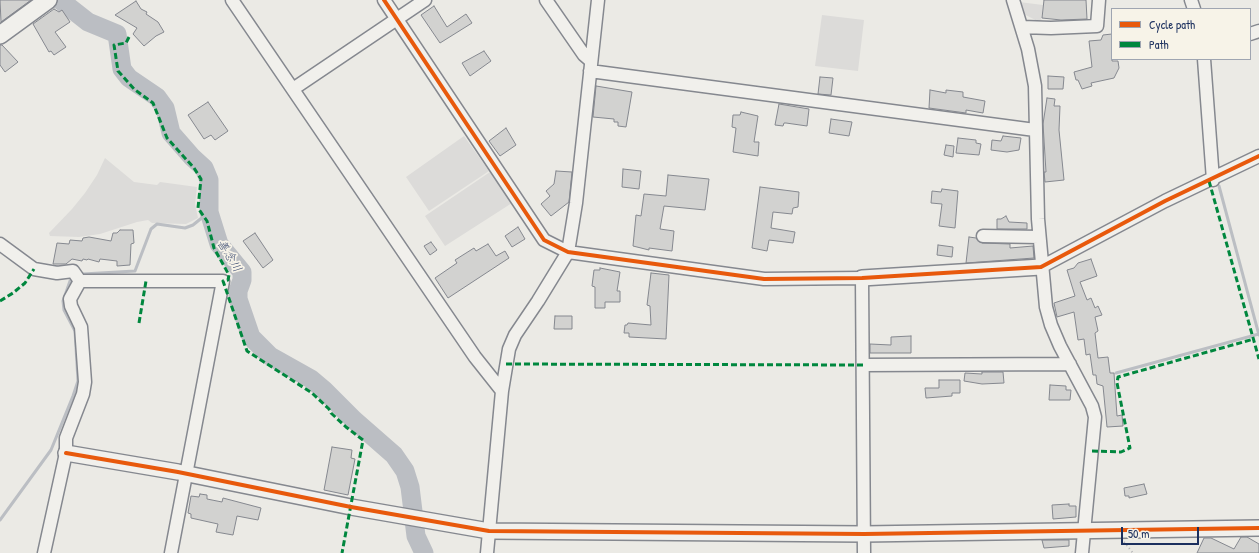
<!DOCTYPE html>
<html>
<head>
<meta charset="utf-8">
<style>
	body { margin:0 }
	#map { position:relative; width:1259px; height:553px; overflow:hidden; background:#ebeae5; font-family:"Patrick Hand",sans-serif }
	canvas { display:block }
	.legend { position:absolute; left:1111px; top:8px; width:140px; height:52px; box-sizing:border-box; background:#f7f3e8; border:1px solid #9fa5b1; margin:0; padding:5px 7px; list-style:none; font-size:12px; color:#1b2f5e }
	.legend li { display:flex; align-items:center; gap:8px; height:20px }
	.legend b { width:20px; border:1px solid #9fa5b1 }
	.scale { position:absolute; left:1121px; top:527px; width:78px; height:18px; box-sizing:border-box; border:2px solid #1b2f5e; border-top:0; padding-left:5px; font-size:12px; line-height:14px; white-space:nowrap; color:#1b2f5e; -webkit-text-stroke:3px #f7f3e8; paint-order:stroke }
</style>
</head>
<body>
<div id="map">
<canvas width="1259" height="553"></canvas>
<ul class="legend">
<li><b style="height:5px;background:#e8590c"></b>Cycle path</li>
<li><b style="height:5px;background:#00873e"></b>Path</li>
</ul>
<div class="scale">50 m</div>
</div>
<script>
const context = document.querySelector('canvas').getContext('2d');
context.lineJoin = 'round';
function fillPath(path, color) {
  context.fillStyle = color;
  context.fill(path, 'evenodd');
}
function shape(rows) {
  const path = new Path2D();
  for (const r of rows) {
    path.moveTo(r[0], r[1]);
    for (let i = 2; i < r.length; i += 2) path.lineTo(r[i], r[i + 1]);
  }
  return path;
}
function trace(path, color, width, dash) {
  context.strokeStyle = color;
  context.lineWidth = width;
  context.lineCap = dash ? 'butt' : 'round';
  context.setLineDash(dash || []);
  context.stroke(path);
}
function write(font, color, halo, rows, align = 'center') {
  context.font = font + ' "Patrick Hand","Klee One",sans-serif';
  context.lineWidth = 3.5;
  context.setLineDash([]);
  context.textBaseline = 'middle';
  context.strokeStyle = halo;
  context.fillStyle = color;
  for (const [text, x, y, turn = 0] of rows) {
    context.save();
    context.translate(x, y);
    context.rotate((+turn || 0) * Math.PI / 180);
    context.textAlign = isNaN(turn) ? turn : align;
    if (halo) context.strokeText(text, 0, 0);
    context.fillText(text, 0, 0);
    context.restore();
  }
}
const green = shape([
	[1019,2,1043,5,1041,23,1022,13],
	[822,15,864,20,858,71,815,66],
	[464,136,489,171,429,211,406,177],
	[105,158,134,182,157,185,160,182,197,187,195,204,198,218,186,224,152,223,148,220,137,222,100,234,79,237,50,236,49,233,72,209,85,193,97,175],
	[490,172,512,203,445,246,425,216]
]);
const stream = shape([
	[1219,186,1259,335],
	[80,275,83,274,135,271,151,229,157,224,185,228,193,225,209,212],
	[1116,373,1259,334],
	[0,520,51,450,73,396,78,381,75,331,64,310,63,301,70,281,75,278]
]);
const river = shape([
	[60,0,88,22,117,34,122,69,129,78,157,97,165,108,171,133,192,157,204,168,209,180,209,212,219,244,242,272,242,280,238,291,238,299,251,337,270,356,311,379,324,390,354,420,394,455,405,471,410,487,416,536,424,553]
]);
const building = shape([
	[0,0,31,0,1,22,0,0],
	[1044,0,1086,0,1087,19,1061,20,1042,18,1044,0],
	[136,1,141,9,147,12,146,14,158,22,164,32,156,36,144,46,133,34,137,28,115,15,136,1],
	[434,6,447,27,466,14,472,23,440,43,421,15,434,6],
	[54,9,59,12,62,10,70,22,55,32,66,47,54,55,51,51,49,52,33,24,54,9],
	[1112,34,1112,61,1118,61,1119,68,1114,78,1091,83,1092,86,1082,89,1078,80,1076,80,1074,72,1092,67,1089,41,1101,40,1103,35,1112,34],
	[0,45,2,45,18,62,5,72,0,65,0,45],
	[484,51,491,61,470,76,462,63,484,51],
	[1048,76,1064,77,1063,89,1048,89,1048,76],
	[820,77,833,78,831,95,818,94,820,77],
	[596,86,632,92,626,127,618,126,618,122,614,122,614,119,593,117,596,86],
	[930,90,946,93,946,90,963,92,963,97,985,101,983,113,966,110,966,113,929,108,930,90],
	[1047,98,1055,99,1054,106,1060,106,1059,130,1064,180,1045,182,1044,172,1046,172,1043,124,1047,98],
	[208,102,228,131,215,140,211,135,204,139,188,115,208,102],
	[779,104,809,109,807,126,786,123,784,123,783,126,775,125,779,104],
	[741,112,758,116,754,142,759,142,758,156,733,152,736,128,732,127,733,115,740,115,741,112],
	[831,119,852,122,849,136,829,133,831,119],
	[506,128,516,145,500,156,489,141,506,128],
	[1003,136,1021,138,1019,150,1007,152,991,150,992,140,1001,141,1003,136],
	[958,138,976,140,976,143,981,144,979,155,956,153,958,138],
	[946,145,954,146,953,157,944,155,946,145],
	[623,169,641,171,639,189,622,187,623,169],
	[556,171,572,172,569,202,551,216,541,204,550,196,546,191,554,184,556,171],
	[668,175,709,179,705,210,664,206,660,229,674,231,672,251,649,248,649,250,633,246,636,215,641,216,644,194,666,196,668,175],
	[760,187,799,192,798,207,793,208,792,214,773,212,771,228,795,232,793,243,769,240,767,251,752,248,760,187],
	[942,189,958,191,955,228,939,226,942,204,931,203,932,191,941,192,942,189],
	[1006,216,1009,222,1027,223,1027,229,997,229,997,219,1001,219,1006,216],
	[518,227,525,239,512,247,505,236,518,227],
	[120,230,133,230,134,243,131,244,130,265,117,266,117,261,100,259,99,262,88,259,87,260,83,259,82,261,72,259,66,264,53,264,57,243,69,244,70,240,82,241,83,238,89,237,111,241,113,233,117,233,120,230],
	[255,233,273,260,263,268,243,241,255,233],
	[969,237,976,238,982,243,1010,244,1010,248,1033,246,1034,258,966,263,969,237],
	[431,242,437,250,430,255,424,246,431,242],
	[488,244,496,256,505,251,509,258,448,298,435,278,457,263,455,260,474,248,476,251,488,244],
	[938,245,953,247,952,257,937,255,938,245],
	[1091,259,1097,276,1080,282,1087,300,1091,298,1095,308,1098,306,1102,315,1095,317,1098,331,1095,333,1098,358,1108,357,1110,373,1114,373,1117,416,1122,415,1123,426,1107,427,1103,386,1097,384,1096,375,1093,375,1090,354,1086,355,1084,339,1078,340,1074,312,1057,317,1054,303,1075,296,1067,270,1074,268,1078,263,1091,259],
	[600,268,620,272,617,291,620,291,620,302,605,302,605,308,595,308,595,287,592,286,594,270,600,270,600,268],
	[651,273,669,275,666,339,629,337,629,333,624,333,625,325,627,325,628,323,651,325,650,306,647,305,651,273],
	[555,316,572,316,572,329,554,329,555,316],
	[911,336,911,353,870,353,870,344,891,345,891,337,911,336],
	[982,372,1003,372,1004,383,982,384,964,381,965,373,982,374,982,372],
	[939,380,960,380,960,393,952,393,952,396,926,398,925,388,939,388,939,380],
	[1050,385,1066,386,1066,390,1071,390,1070,400,1049,400,1050,385],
	[332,447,352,450,351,458,355,459,348,495,324,490,332,447],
	[1144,484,1147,494,1129,498,1129,496,1125,496,1124,488,1144,484],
	[200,494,207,495,207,499,222,502,223,498,261,508,258,520,237,516,233,535,216,532,218,524,191,518,191,514,188,513,191,496,199,497,200,494],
	[1069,504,1069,506,1076,506,1076,517,1053,519,1052,505,1069,504],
	[1241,537,1247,537,1259,544,1259,553,1197,553,1204,538,1211,538,1234,549,1241,537],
	[1042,540,1069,540,1069,546,1044,548,1042,540]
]);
const path = shape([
	[1124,542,1133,553]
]);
const minor = shape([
	[232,0,475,357,502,391],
	[384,0,544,240,568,252,764,279,862,278,864,553],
	[546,0,584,55,591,61],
	[1013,0,1028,49,1035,86,1038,219,1046,307,1051,325,1060,346,1092,406,1095,417,1082,553],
	[1191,0,1194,9],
	[1022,27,1051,28,1097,26,1099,0],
	[1250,34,1259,31],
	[1204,59,1213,180],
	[590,71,1035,130],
	[293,89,425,0],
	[983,236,1039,237],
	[0,244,34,269,57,273,73,271,80,281,223,281,171,553],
	[1041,267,1165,201,1259,156],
	[863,365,1070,364],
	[44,553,66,453,66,438,83,394,85,382,81,327,71,306,70,299,80,281],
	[487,553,502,391,509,349,515,335,538,301,568,252,576,203,598,0]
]);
const tertiary = shape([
	[862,278,1041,267],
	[66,453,178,472,351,507,489,531,864,534,1259,528]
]);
const secondary = shape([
	[0,35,48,0]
]);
const quiet = shape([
	[129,37,126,43,114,45,118,71,134,89,153,103,167,138,194,168,201,179,198,208,207,221,214,248,229,275,228,280,223,281,247,351,312,393,329,409,331,413,346,427,363,440,342,553],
	[1209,181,1259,359],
	[0,301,13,293,25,283,34,269],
	[139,323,146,281],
	[506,364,863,365],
	[1092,451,1121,452,1130,448,1117,383,1118,377,1254,339]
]);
const cycleway = shape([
	[384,0,544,240,568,252,764,279,862,278,1041,267,1165,201,1259,156],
	[66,453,178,472,351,507,489,531,864,534,1259,528]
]);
const waterNames = [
	["善念川",229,256,59]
];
fillPath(green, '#dcdbd9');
trace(stream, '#bbbec3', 3);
trace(river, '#bbbec3', 19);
fillPath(building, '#d2d2d0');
trace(building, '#85888f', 1);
trace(minor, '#85888f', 15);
trace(tertiary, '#85888f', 18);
trace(secondary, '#85888f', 20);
trace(path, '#b0b1b4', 2, [1, 3]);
trace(minor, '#f1f0ec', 12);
trace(tertiary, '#f1f0ec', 15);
trace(secondary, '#f1f0ec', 17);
trace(quiet, '#00873e', 3, [6, 3]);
trace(cycleway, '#e8590c', 4);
write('italic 12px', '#455478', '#f7f3e8', waterNames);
</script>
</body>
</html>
